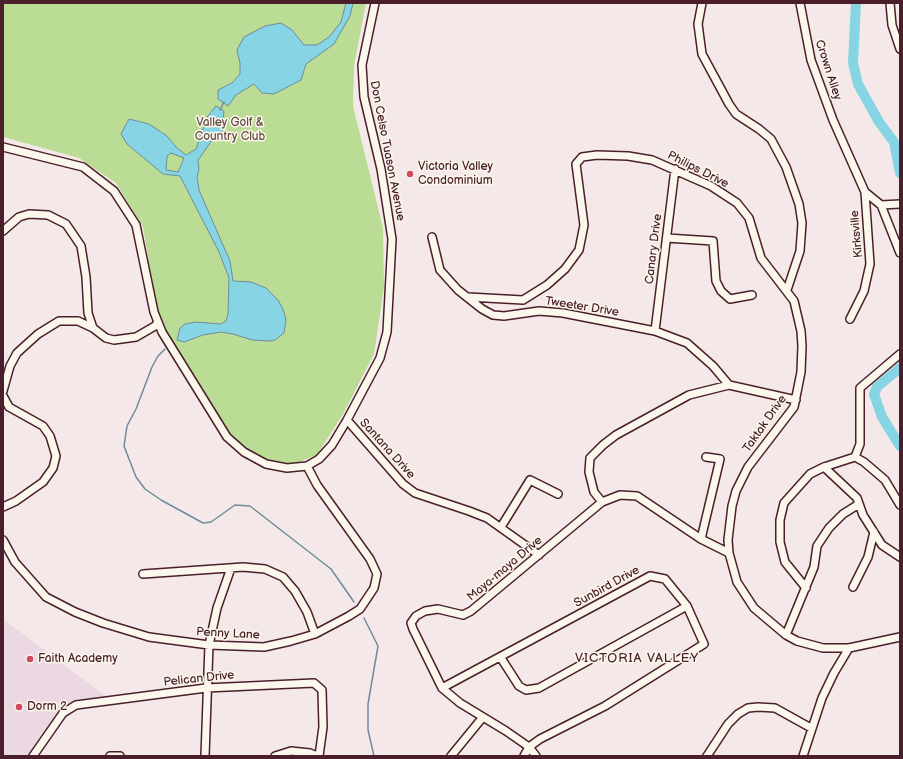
<!DOCTYPE html>
<html>
<head>
<meta charset="utf-8">
<style>
	body { margin:0 }
	#map { position:relative; width:903px; height:759px; overflow:hidden; background:#f4e9e8; font-family:"Balsamiq Sans",sans-serif }
	canvas { display:block }
	.frame { position:absolute; inset:0; border:4px solid #4a1f2b; pointer-events:none }
</style>
</head>
<body>
<div id="map">
<canvas width="903" height="759"></canvas>
<div class="frame"></div>
</div>
<script>
const context = document.querySelector('canvas').getContext('2d');
context.lineJoin = 'round';
function fillPath(path, color) {
  context.fillStyle = color;
  context.fill(path, 'evenodd');
}
function shape(rows) {
  const path = new Path2D();
  for (const r of rows) {
    path.moveTo(r[0], r[1]);
    for (let i = 2; i < r.length; i += 2) path.lineTo(r[i], r[i + 1]);
  }
  return path;
}
function trace(path, color, width, dash) {
  context.strokeStyle = color;
  context.lineWidth = width;
  context.lineCap = dash ? 'butt' : 'round';
  context.setLineDash(dash || []);
  context.stroke(path);
}
function write(font, color, halo, rows, align = 'center') {
  context.font = font + ' "Balsamiq Sans",sans-serif';
  context.lineWidth = 3;
  context.setLineDash([]);
  context.textBaseline = 'middle';
  context.strokeStyle = halo;
  context.fillStyle = color;
  for (const [text, x, y, turn = 0] of rows) {
    context.save();
    context.translate(x, y);
    context.rotate((+turn || 0) * Math.PI / 180);
    context.textAlign = isNaN(turn) ? turn : align;
    if (halo) context.strokeText(text, 0, 0);
    context.fillText(text, 0, 0);
    context.restore();
  }
}
const built = shape([
	[3,619,107,697,79,699,67,705,31,756,3,756]
]);
const green = shape([
	[3,3,366,3,354,66,353,106,383,228,384,287,374,354,343,414,317,455,299,462,284,464,256,457,230,435,167,332,157,310,143,227,116,183,79,158,3,137]
]);
const water = shape([
	[346,3,353,3,350,16,334,44,306,64,301,80,274,94,262,93,254,84,236,95,228,106,218,99,218,90,232,83,240,74,240,63,237,50,244,37,265,26,281,23,292,30,304,45,317,45,329,37,341,22,346,3],
	[216,106,224,111,222,133,215,136,198,160,199,169,197,177,199,190,230,261,233,281,251,282,266,288,278,300,283,309,286,320,284,333,275,340,269,341,252,340,233,334,221,332,203,335,184,342,177,340,180,328,185,324,196,322,221,324,226,321,228,314,229,278,219,252,180,176,163,174,127,144,121,134,129,119,149,124,167,136,176,147,186,155,196,149,207,117,216,106],
	[171,153,184,158,178,172,166,170,167,156,171,153]
]);
const stream = shape([
	[220,110,224,102],
	[165,349,158,356,152,367,136,409,127,426,124,446,136,477,145,489,161,500,203,523,211,522,235,505,250,506,331,569,354,602],
	[364,618,378,646,368,704,368,730,374,756]
]);
const river = shape([
	[856,3,853,63,858,84,879,122,894,142,900,173],
	[900,368,877,387,874,394,882,417,900,446]
]);
const minor = shape([
	[702,3,698,24,702,54,729,104,736,114,759,129,771,139,786,167,799,204,802,223,800,251,787,290],
	[800,3,811,60,833,120,865,192,881,205,900,204],
	[890,3,892,25,900,49],
	[3,147,83,167,114,191,136,225,154,312,162,332,227,437,244,452,266,464,287,468,307,466,319,459,332,445,347,420,380,358,387,332,392,239,381,169,364,97,362,65,375,3],
	[881,205,900,253],
	[3,231,19,217,29,214,48,215,66,224,81,246,86,277,88,313,93,328],
	[432,237,440,270,458,290,482,309,493,315,504,316,539,311,563,313,655,331,687,343,713,366,729,385],
	[667,238,713,241,716,281,721,291,730,299,752,295],
	[468,297,523,300,547,285,565,269,579,250,584,225,576,164,582,157,597,155,628,156,652,160,711,186,737,203,749,218,761,258,794,301,801,331,802,346,801,372,794,407,748,467,736,491,732,506,728,540,729,553,737,582,754,608,786,635,797,641,823,648,849,648,900,637],
	[850,319,864,291,870,264,865,192],
	[655,331,675,169],
	[3,391,10,366,17,353,38,334,59,321,78,321,93,328,106,338,114,340,136,337,155,326,158,322],
	[3,396,9,407,43,426,50,436,56,456,53,468,43,482,16,501,3,507],
	[347,420,403,484,415,493,469,511,487,518,539,555],
	[855,457,860,444,860,388,900,354],
	[855,457,864,462,885,480,900,505],
	[824,467,857,498,863,515,882,545,900,557],
	[602,502,594,492,589,472,590,458,603,445,616,435,689,395,729,385,796,400],
	[501,527,530,480,558,494],
	[701,539,720,459,706,457],
	[3,540,15,562,46,597,75,612,103,623,149,637,209,645,264,647,291,641,315,634,349,616,360,609,374,588,377,574,370,559,317,485,307,466],
	[143,574,243,567,265,569,283,577,295,591,307,612,315,634],
	[853,587,868,557,874,532],
	[806,588,785,562,780,542,780,520,784,503,810,474,824,467,855,457],
	[786,635,814,567,817,546,829,528,843,514,859,504],
	[501,658,519,686,526,690,539,688,687,606],
	[442,688,650,576,665,579,687,606,704,644,605,706,540,739,529,747,524,756],
	[33,756,63,713,76,705,206,688,314,683,322,690,323,727,319,756],
	[110,756,120,756],
	[205,756,209,645,217,608,231,568],
	[275,756,291,751,310,753,317,756],
	[451,756,483,717],
	[536,756,529,747,506,731,460,703,442,688,413,629,411,623,416,616,425,611,438,609,463,615,471,611,602,502,620,495,637,496,701,539,729,553],
	[707,756,728,724,738,714,748,708,758,707,775,708,811,728],
	[803,756,822,698,834,673,849,648]
]);
const markers = [
	[410,174,4,"#d1495b"],
	[30,659,4,"#d1495b"],
	[19,707,4,"#d1495b"]
];
const streetNames = [
	["Crown Alley",828,70,72],
	["Don Celso Tuason Avenue",387,151,79],
	["Philips Drive",698,170,27],
	["Kirksville",857,234,-95],
	["Canary Drive",654,249,-83],
	["Tweeter Drive",582,307,9],
	["Taktak Drive",765,424,-55],
	["Santana Drive",387,449,48],
	["Maya-maya Drive",505,569,-40],
	["Sunbird Drive",607,587,-29],
	["Penny Lane",228,634,3],
	["Pelican Drive",199,679,-6]
];
const parkNames = [
	["Valley Golf &",230,123],
	["Country Club",230,137]
];
const poiNames = [
	["Victoria Valley",418,167],
	["Condominium",418,181],
	["Faith Academy",38,659],
	["Dorm 2",27,707]
];
const neighbourhoodNames = [
	["VICTORIA VALLEY",637,659]
];
fillPath(built, '#ecd8e3');
fillPath(green, '#bbdc95');
fillPath(water, '#87d5e4');
trace(water, '#6f8c9a', 1);
trace(stream, '#6f8c9a', 1.5);
trace(river, '#87d5e4', 10);
trace(minor, '#4a1f2b', 10);
trace(minor, '#fbf7ec', 7);
for (const [x, y, r, color] of markers) {
  const dot = new Path2D();
  dot.arc(x, y, r, 0, 2 * Math.PI);
  context.fillStyle = color;
  context.fill(dot);
  trace(dot, '#fbf7ec', 1.5);
}
write('12px', '#4a1f2b', '#fbf7ec', streetNames);
write('12px', '#664e46', '#fbf7ec', parkNames);
write('12px', '#4a1f2b', '#fbf7ec', poiNames, 'left');
context.letterSpacing = '1px';
write('13px', '#4a1f2b', '#fbf7ec', neighbourhoodNames);
context.letterSpacing = '0px';
</script>
</body>
</html>
